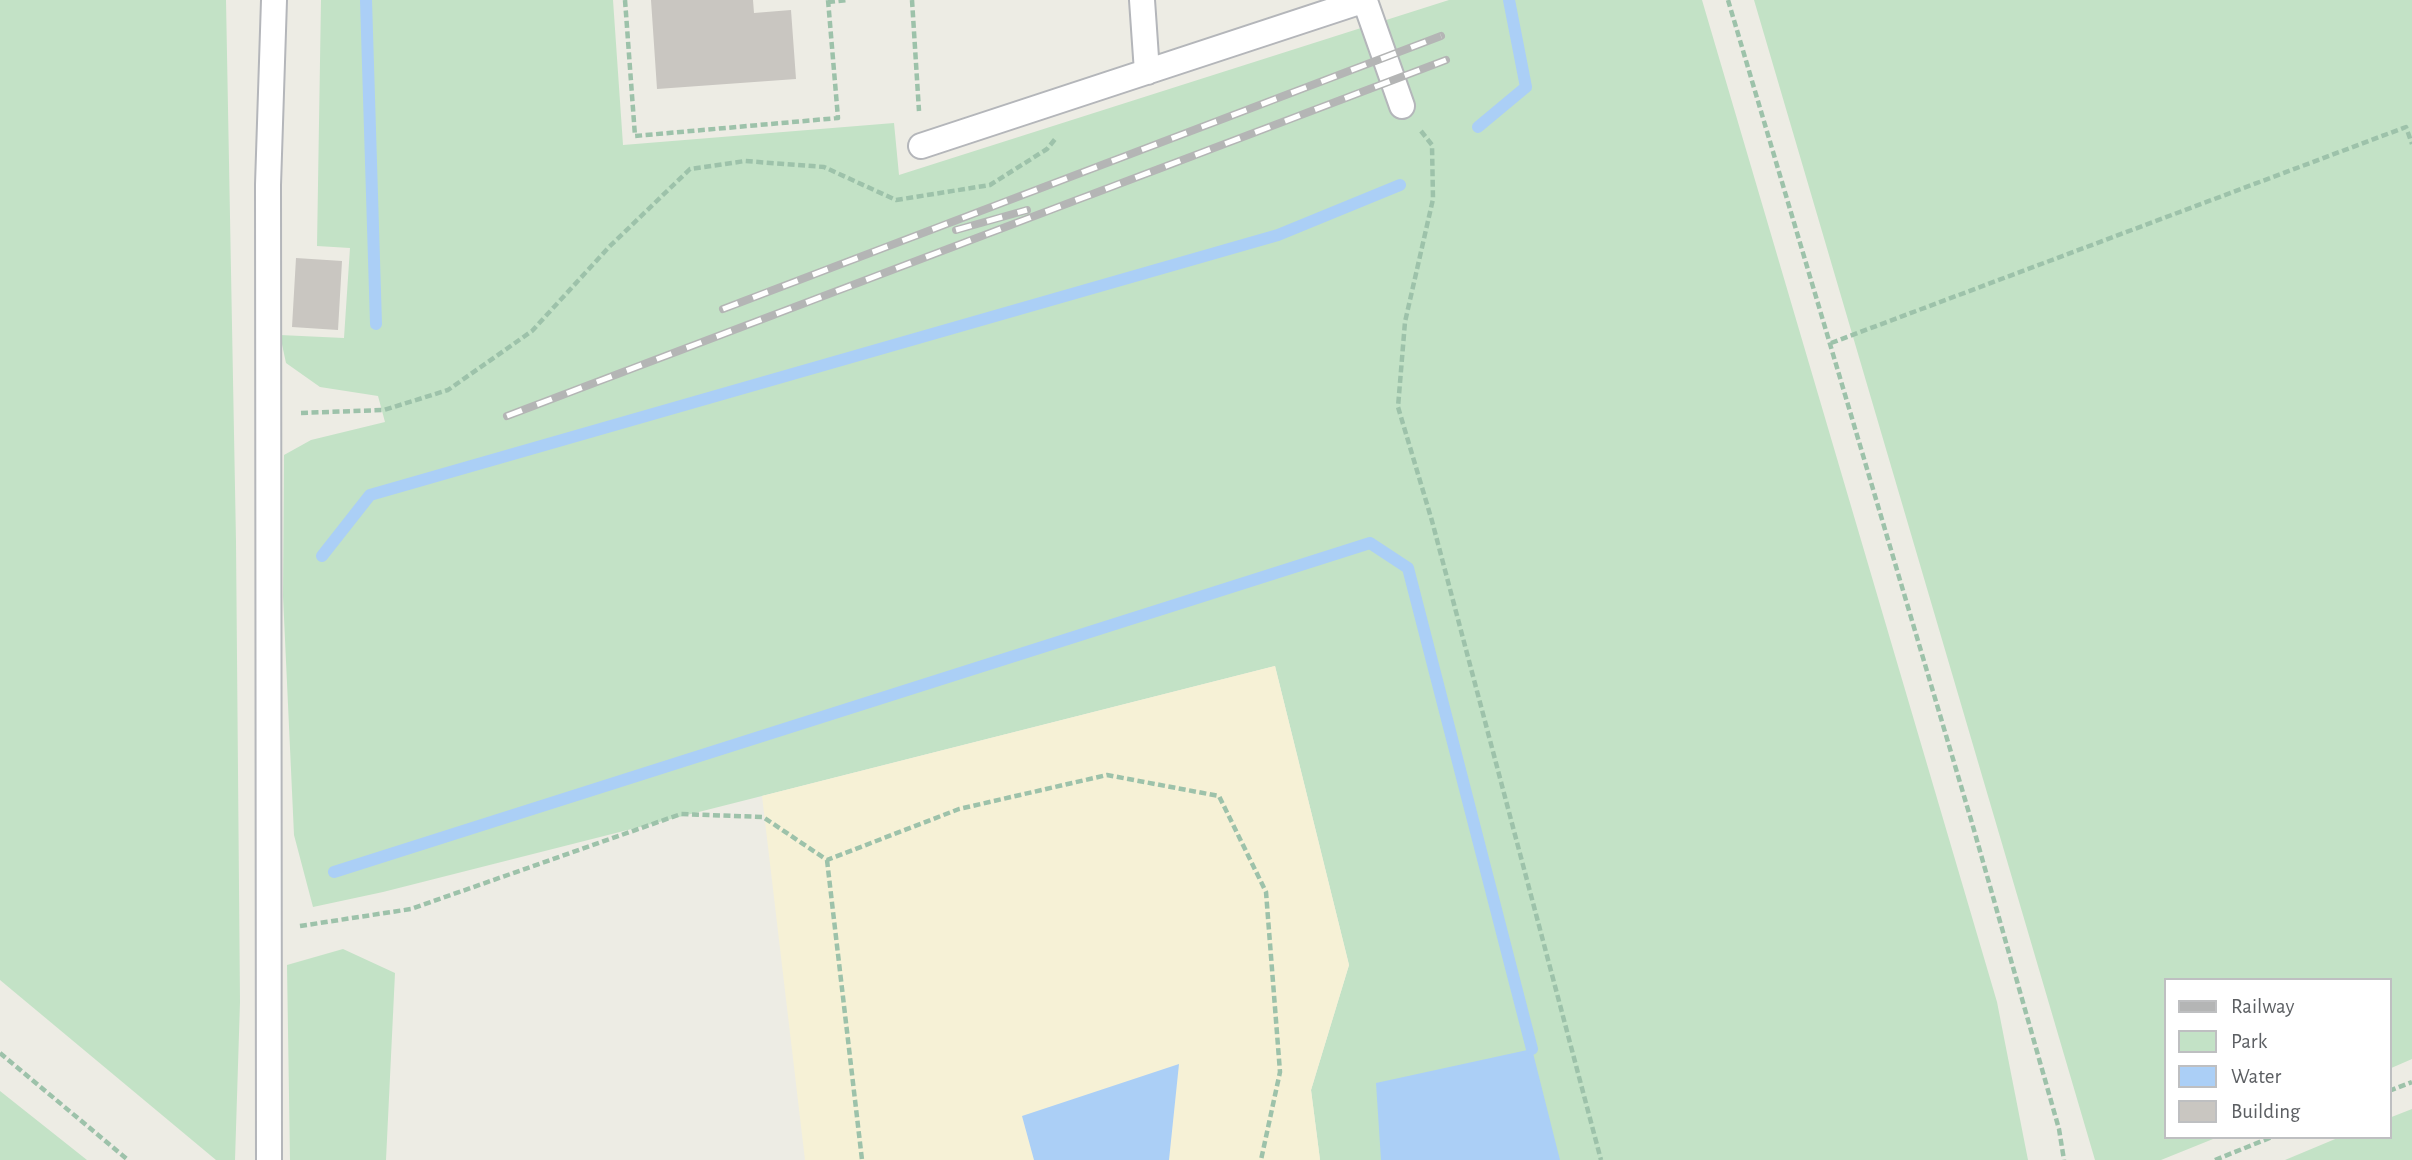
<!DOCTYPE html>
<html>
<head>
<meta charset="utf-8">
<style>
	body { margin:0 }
	#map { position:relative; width:2412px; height:1160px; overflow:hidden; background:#edece4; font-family:"Alegreya Sans",sans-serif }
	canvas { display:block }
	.legend { position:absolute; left:2164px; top:978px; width:228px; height:161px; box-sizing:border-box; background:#fff; border:2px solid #bebfc1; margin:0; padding:9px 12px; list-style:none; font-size:21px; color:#5c5f63 }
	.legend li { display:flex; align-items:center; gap:14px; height:35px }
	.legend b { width:35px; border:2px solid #bebfc1 }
</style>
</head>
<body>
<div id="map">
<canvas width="2412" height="1160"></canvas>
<ul class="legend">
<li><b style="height:9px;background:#b4b5b5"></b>Railway</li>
<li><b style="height:19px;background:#c3e2c6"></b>Park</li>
<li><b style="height:19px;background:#abcff6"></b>Water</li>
<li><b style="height:19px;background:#c9c6c1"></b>Building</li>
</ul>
</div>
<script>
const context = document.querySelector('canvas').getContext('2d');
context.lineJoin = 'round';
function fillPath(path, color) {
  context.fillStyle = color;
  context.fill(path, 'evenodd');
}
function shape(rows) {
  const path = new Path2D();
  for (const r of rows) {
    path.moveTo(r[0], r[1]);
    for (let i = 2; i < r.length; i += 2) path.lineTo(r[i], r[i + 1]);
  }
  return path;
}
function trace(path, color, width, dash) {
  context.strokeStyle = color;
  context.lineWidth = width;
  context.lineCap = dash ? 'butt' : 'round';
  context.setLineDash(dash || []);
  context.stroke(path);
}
const green = shape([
	[0,0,226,0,236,542,240,1002,235,1160,216,1160,0,980],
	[321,0,613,0,623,145,894,123,899,175,1449,0,1702,0,1997,1002,2028,1160,1320,1160,1311,1090,1349,965,1275,666,383,892,313,907,294,835,283,596,284,455,311,440,385,422,378,396,320,387,286,363,280,335,344,338,350,248,317,246],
	[1754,0,2412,0,2412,1059,2389,1069,2389,980,2165,980,2165,1137,2218,1137,2161,1160,2095,1160],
	[343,949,395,973,386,1160,290,1160,287,965],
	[0,1091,87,1160,0,1160],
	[2412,1109,2412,1160,2285,1160,2340,1137,2389,1137,2389,1118]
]);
const sand = shape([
	[1275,666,1349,965,1311,1090,1320,1160,805,1160,762,796]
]);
const water = shape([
	[1532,1049,1560,1160,1381,1160,1376,1083],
	[1179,1064,1169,1160,1034,1160,1022,1116]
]);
const stream = shape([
	[366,0,376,324],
	[1478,127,1526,87,1509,0],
	[322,556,370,495,1278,235,1400,185],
	[334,872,1370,543,1408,568,1532,1049]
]);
const building = shape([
	[651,0,753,0,754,13,791,10,796,79,657,89],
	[296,258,342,261,338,330,292,327]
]);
const path = shape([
	[625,0,635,136,838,118,828,0],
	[912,0,919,111],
	[1728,0,1972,823,2059,1129,2064,1160],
	[828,2,847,0],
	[1421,131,1432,145,1433,199,1405,322,1398,407,1432,521,1601,1160],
	[1831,343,2406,127,2412,144],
	[301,413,384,410,448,390,532,331,609,247,690,169,745,161,824,167,896,200,990,185,1047,149,1056,138],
	[827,860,862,1160],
	[300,926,411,909,681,814,763,817,827,860,959,809,1107,775,1219,796,1266,892,1280,1072,1261,1160],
	[0,1053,128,1160],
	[2389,1091,2412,1082],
	[2215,1160,2272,1137]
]);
const lane = shape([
	[1142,0,1147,72],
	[1365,1,1402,106],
	[921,146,1365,0],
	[269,1160,268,185,274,0]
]);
const rail = shape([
	[956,230,1027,210],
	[723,309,1441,36],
	[507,416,1446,60]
]);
fillPath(green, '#c3e2c6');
fillPath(sand, '#f6f1d6');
fillPath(water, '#abcff6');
trace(stream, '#abcff6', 12);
fillPath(building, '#c9c6c1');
trace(lane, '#b4b6ba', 28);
trace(path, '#9dc2aa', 4.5, [7, 3.5]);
trace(lane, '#fff', 24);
trace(rail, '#b4b5b5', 8);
trace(rail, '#fff', 5, [16]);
</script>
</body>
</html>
